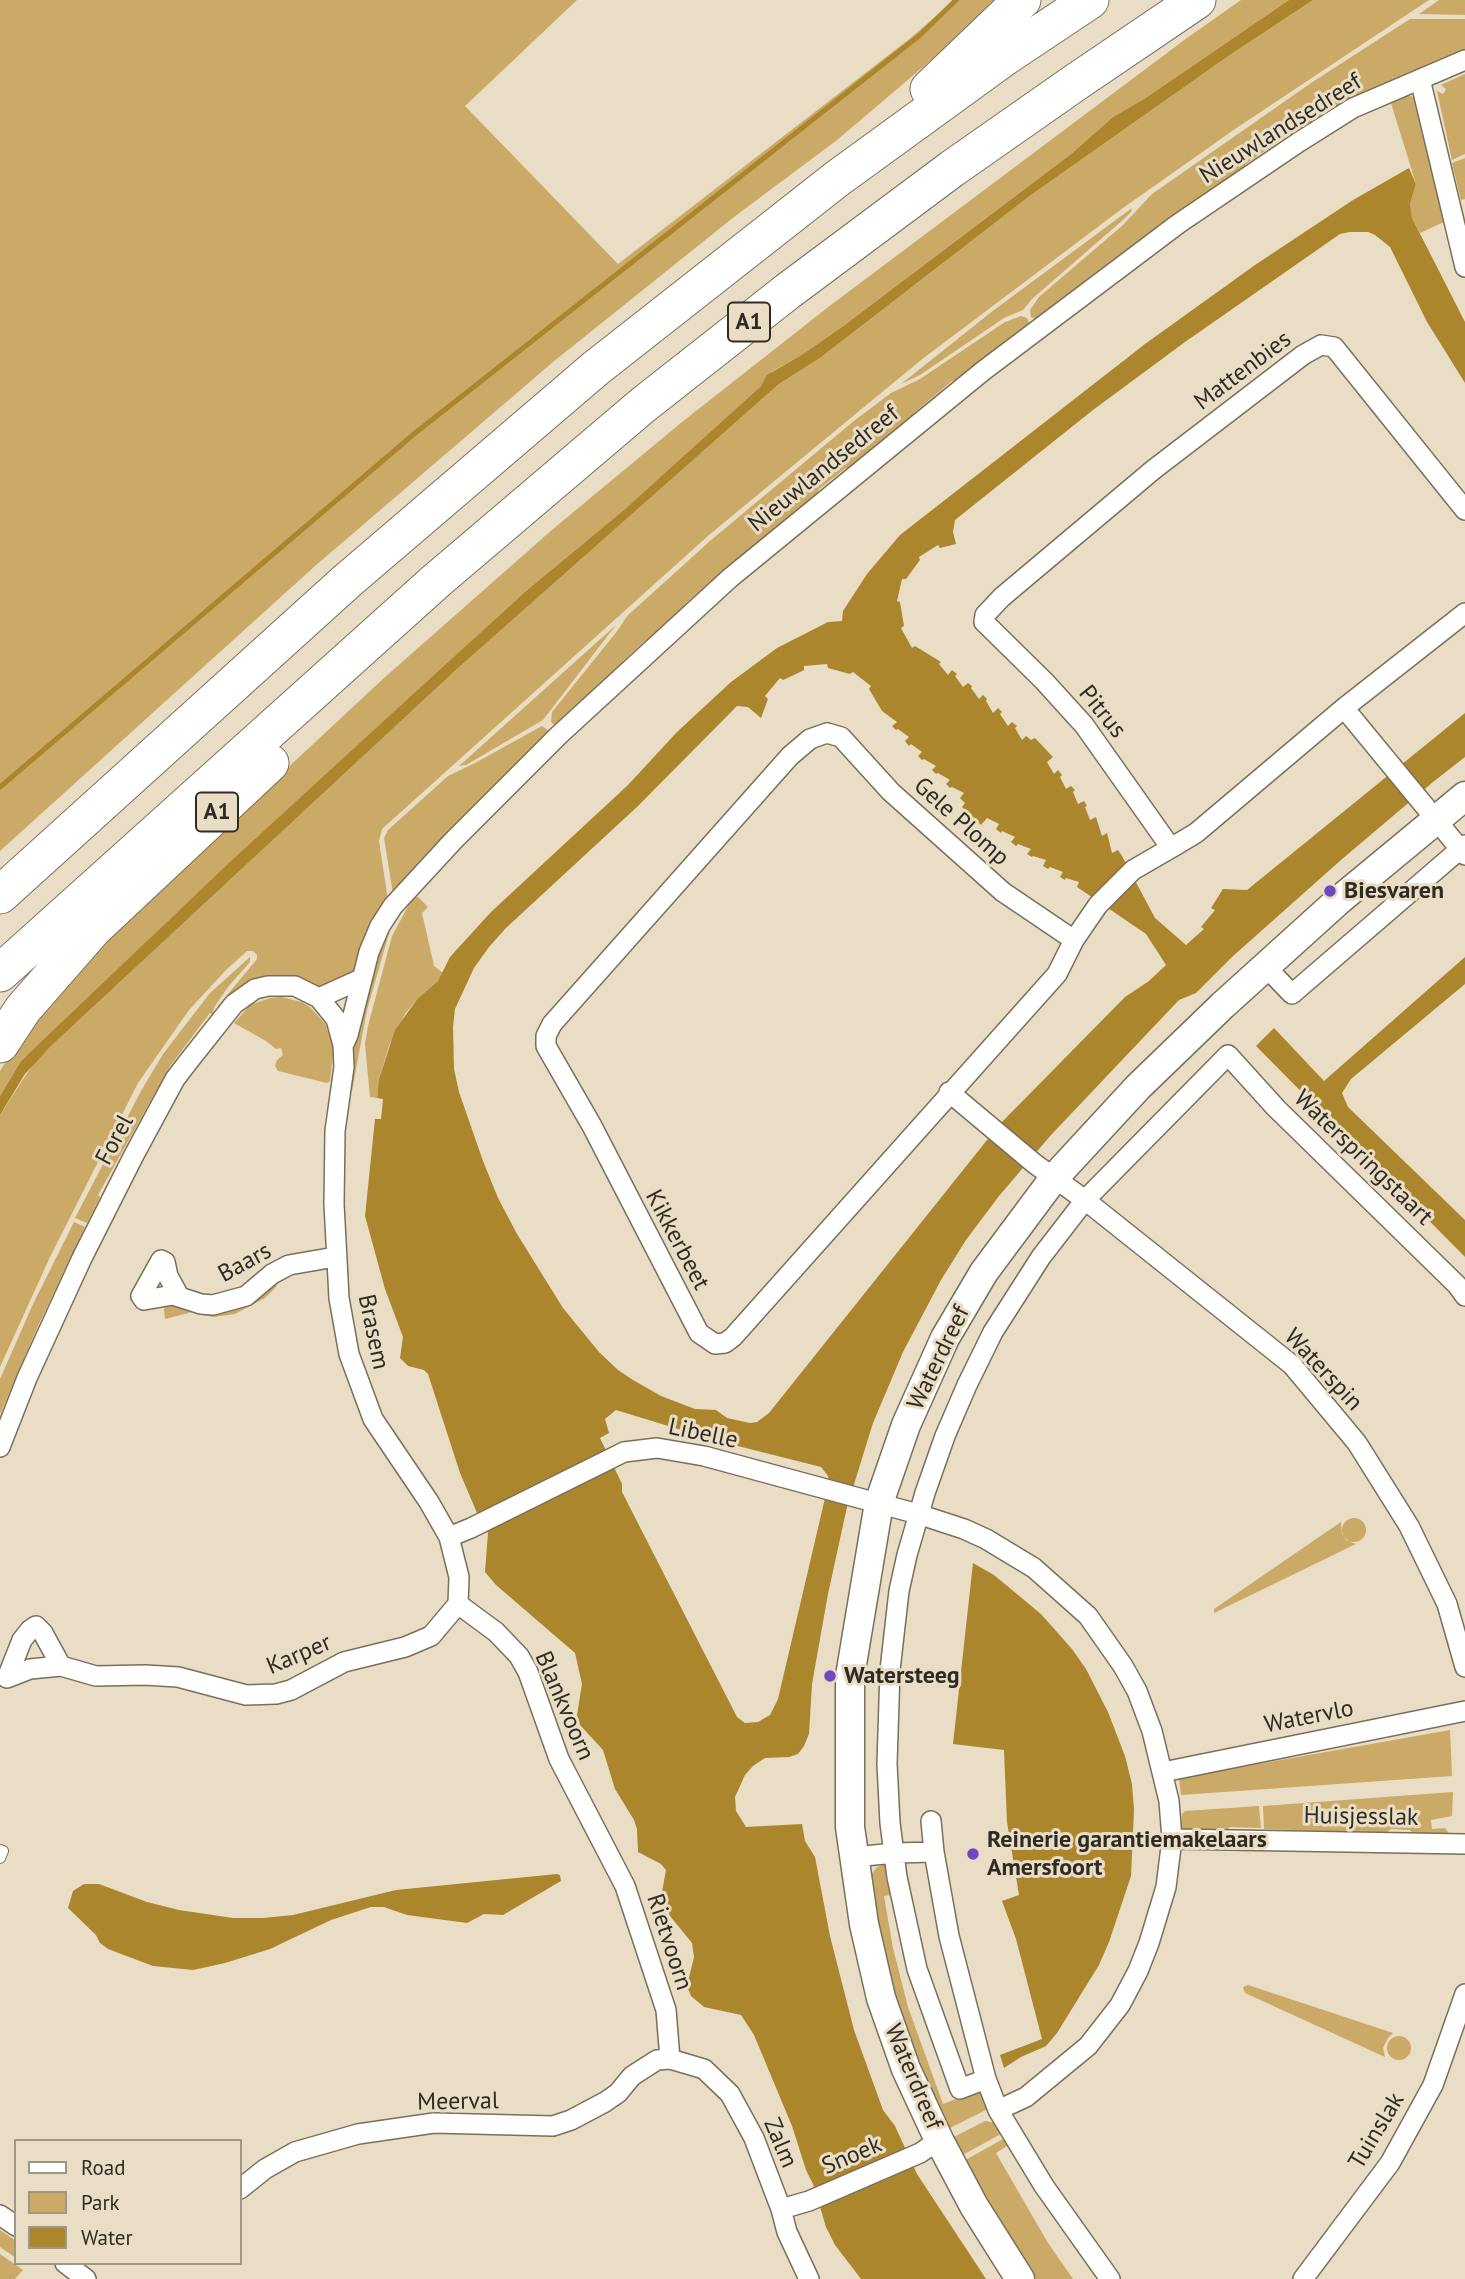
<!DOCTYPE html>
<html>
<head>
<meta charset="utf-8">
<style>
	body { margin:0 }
	#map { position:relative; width:1465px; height:2279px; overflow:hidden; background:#e9ddc5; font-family:"PT Sans",sans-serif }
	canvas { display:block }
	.legend { position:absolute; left:14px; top:2139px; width:228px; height:126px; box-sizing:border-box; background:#e9ddc5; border:2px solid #9f9684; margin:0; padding:9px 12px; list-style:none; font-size:21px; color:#302b22 }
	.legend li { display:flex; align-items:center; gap:14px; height:35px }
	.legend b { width:35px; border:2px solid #9f9684 }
</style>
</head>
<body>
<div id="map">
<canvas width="1465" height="2279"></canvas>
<ul class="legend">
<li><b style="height:9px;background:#fff"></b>Road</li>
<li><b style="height:19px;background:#caaa66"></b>Park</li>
<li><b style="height:19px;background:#ac862d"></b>Water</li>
</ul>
</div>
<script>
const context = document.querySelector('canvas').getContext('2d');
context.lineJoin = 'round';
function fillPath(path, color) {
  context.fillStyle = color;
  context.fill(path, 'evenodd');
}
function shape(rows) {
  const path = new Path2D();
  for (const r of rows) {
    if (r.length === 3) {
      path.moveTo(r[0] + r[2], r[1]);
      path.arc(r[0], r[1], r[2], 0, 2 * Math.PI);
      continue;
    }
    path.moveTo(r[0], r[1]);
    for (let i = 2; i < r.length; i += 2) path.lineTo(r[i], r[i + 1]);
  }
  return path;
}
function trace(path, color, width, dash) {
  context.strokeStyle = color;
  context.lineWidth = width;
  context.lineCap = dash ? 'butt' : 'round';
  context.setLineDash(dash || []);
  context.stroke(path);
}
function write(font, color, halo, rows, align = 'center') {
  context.font = font + ' "PT Sans",sans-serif';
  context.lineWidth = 6;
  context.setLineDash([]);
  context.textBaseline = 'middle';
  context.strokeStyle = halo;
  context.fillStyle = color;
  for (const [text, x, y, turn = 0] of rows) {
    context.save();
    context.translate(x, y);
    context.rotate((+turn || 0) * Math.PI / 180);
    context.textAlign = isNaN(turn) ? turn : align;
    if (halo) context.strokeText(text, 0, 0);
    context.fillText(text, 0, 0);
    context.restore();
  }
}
const green = shape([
	[0,0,577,0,465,106,618,264,908,40,955,0,1002,0,837,140,734,217,553,362,315,566,0,851],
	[1241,0,1289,0,1144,99,1113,117,1071,154,842,327,803,354,773,371,761,386,625,509,526,591,448,662,168,921,112,977,21,1061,0,1096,0,1071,5,1063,41,1012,106,937,384,678,553,529,682,422,827,308,1187,38],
	[1313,0,1429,0,1235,129,1123,208,921,360,709,535,382,829,379,841,388,900,359,971,351,975,345,974,341,978,342,985,316,988,293,979,218,1011,218,1006,257,959,257,955,253,951,247,951,226,970,189,1010,138,1083,50,1257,0,1367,0,1115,35,1061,457,669,779,384,820,358,1031,195,1227,57],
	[1439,0,1465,0,1465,15,1419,14],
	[1410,19,1465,19,1465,53,1296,136,1289,134,1246,164,1245,171,1211,195,1205,193,1164,221,1163,228,1038,320,1031,317,1030,310,1039,297,1123,225,1152,194,1311,83],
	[1465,74,1465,154,1452,160,1437,91,1443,94,1446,89,1441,85],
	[1405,94,1416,98,1446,221,1420,233,1412,218,1410,204,1416,184,1390,100],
	[1465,158,1465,199,1461,200,1452,163],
	[1132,208,1131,212,1124,219,1032,299,1023,310,1004,318,920,375,901,384,994,310],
	[1021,316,1027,318,1030,325,959,382,952,381,914,413,914,420,853,469,846,468,818,490,818,497,715,583,709,583,685,604,684,611,652,641,645,641,623,661,622,668,555,726,551,722,552,712,618,630,627,616,710,541,855,420,891,393,920,379,1005,322],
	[616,625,543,720,466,765,459,766],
	[542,726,551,732,498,788,491,788,443,837,442,845,393,894,384,838,388,830,448,776,475,763],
	[413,897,418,897,428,907,422,913,434,966,443,973,438,981,418,998,405,1014,389,1046,379,1079,377,1098,370,1097,365,1044,368,1026,392,936],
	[391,926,367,1010,352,1091,346,1090,360,1009,377,945],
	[250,957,250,962,228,987,215,1006,213,1011,214,1016,210,1013,170,1066,98,1195,100,1197,87,1223,75,1218,141,1091,163,1054,210,993],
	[281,997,302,1002,311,1008,326,1025,333,1045,333,1056,330,1081,327,1083,278,1071,275,1066,277,1060,283,1055,281,1048,276,1049,266,1041,234,1023,250,1005,270,998],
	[74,1222,85,1227,38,1326,0,1414,0,1379,33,1304],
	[274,1284,277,1286,265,1298,235,1314,214,1317,196,1314,198,1308],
	[167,1302,193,1307,192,1312,165,1319,164,1310],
	[1354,1530,12],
	[1341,1522,1342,1534,1346,1540,1356,1544,1214,1613,1214,1609],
	[1450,1730,1452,1776,1181,1795,1179,1778],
	[1453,1792,1452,1816,1431,1820,1432,1829,1445,1828,1454,1840,1414,1835,1410,1830,1391,1829,1386,1833,1264,1829,1263,1806],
	[1259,1806,1261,1828,1229,1827,1229,1833,1183,1831,1181,1828,1182,1814,1185,1811],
	[885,1864,891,1869,897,1894,884,1896,893,1948,908,2007,943,2104,979,2090,985,2093,990,2101,986,2110,946,2130,889,1996,870,1876,877,1867],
	[1248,1985,1393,2033,1388,2038,1383,2048,1385,2057,1245,1993,1243,1987],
	[1399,2048,12],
	[985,2121,995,2123,1001,2134,959,2157,950,2139],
	[1003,2139,1007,2146,996,2153,1048,2243,1073,2279,1032,2279,962,2162],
	[0,2230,16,2241,16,2258,0,2247],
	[0,2254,23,2270,15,2279,0,2279]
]);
const water = shape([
	[1289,0,1313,0,1227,57,1031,195,820,358,779,384,457,669,50,1047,25,1074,0,1115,0,1096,21,1061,230,862,448,662,526,591,625,509,761,386,767,375,803,354,842,327,1071,154,1113,117,1144,99],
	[1409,168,1416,184,1410,204,1412,218,1465,322,1465,383,1427,322,1390,247,1375,235,1368,232,1350,232,1340,234,1185,342,1093,410,955,520,953,532,956,544,940,548,938,545,919,557,920,560,906,579,902,579,897,601,900,602,904,626,901,628,912,648,915,646,941,662,939,664,948,675,952,670,957,674,955,676,963,687,968,683,972,686,971,688,979,699,983,695,987,699,986,701,993,713,998,708,1002,712,1000,714,1008,726,1012,722,1017,726,1015,728,1022,740,1026,736,1031,740,1035,738,1053,757,1047,762,1054,774,1058,770,1062,775,1060,777,1066,789,1071,786,1075,790,1073,792,1078,804,1084,801,1087,806,1085,807,1090,820,1096,817,1102,836,1107,833,1112,853,1118,850,1122,856,1155,918,1186,945,1204,929,1201,927,1215,910,1211,908,1223,889,1247,890,1465,713,1465,757,1433,782,1341,860,1232,957,1196,993,1179,1000,1051,1135,999,1196,966,1240,941,1280,903,1352,873,1423,847,1507,828,1594,812,1684,809,1734,804,1746,798,1754,789,1757,765,1758,753,1766,745,1775,735,1797,736,1811,746,1827,802,1824,805,1841,815,1857,830,1936,854,2030,883,2110,895,2126,917,2174,986,2279,861,2279,835,2245,826,2227,813,2184,806,2170,792,2126,754,2035,741,2015,704,2007,691,1996,687,1986,694,1957,692,1943,670,1916,664,1901,662,1892,666,1870,661,1864,638,1852,637,1829,634,1820,615,1789,603,1750,580,1725,577,1715,582,1684,575,1653,496,1585,485,1572,488,1533,480,1520,460,1473,428,1374,424,1370,408,1366,400,1358,403,1337,385,1289,365,1216,375,1119,381,1119,383,1099,377,1098,379,1079,395,1030,418,998,438,981,450,957,460,946,491,912,628,785,677,732,731,682,777,648,828,622,842,621,843,611,867,574,900,535,1145,344,1255,265,1353,200],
	[827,664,828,668,850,674,853,672,871,686,869,689,882,711,897,722,892,726,896,730,898,729,909,737,905,741,909,746,911,744,922,752,918,756,922,760,924,759,936,766,932,770,936,774,938,773,950,780,946,784,950,788,952,787,964,793,960,798,965,803,962,807,981,825,987,818,999,824,996,829,1001,833,1002,831,1015,837,1011,842,1016,846,1018,844,1031,849,1027,854,1032,857,1033,856,1046,860,1043,866,1048,869,1050,867,1063,872,1060,877,1065,880,1066,878,1079,882,1077,887,1146,934,1166,965,1149,981,1125,997,999,1125,769,1413,757,1422,750,1423,727,1418,716,1410,695,1409,661,1396,633,1380,618,1370,599,1352,563,1308,517,1234,498,1198,483,1161,459,1092,454,1069,453,1027,455,1009,474,968,489,947,506,928,638,806,737,706,748,707,761,718,768,699,765,696,780,678,783,680,794,675,804,670,804,666],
	[616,1410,714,1440,821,1467,828,1476,829,1481,778,1699,770,1715,758,1722,745,1723,737,1717,622,1492,622,1484,600,1438,609,1433,605,1419],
	[1465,957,1465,984,1351,1079,1342,1093,1348,1107,1465,1220,1465,1257,1256,1046,1274,1028,1324,1081],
	[973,1563,994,1575,1041,1614,1072,1649,1086,1669,1108,1712,1125,1756,1132,1784,1134,1810,1131,1876,1109,1942,1099,1965,1057,2033,1046,2046,1021,2057,1004,2068,1000,2055,1042,2039,1016,1939,1002,1901,1019,1895,1007,1822,1004,1750,953,1744],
	[557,1874,560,1875,561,1881,503,1915,484,1914,467,1923,407,1915,384,1907,371,1907,331,1920,270,1949,225,1963,193,1970,153,1966,108,1949,100,1943,96,1935,68,1908,73,1891,84,1884,99,1884,147,1902,179,1910,233,1918,263,1918,293,1915,396,1890]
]);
const stream = shape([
	[0,787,414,434,920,35,956,0]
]);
const lane = shape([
	[0,1850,3,1851,0,1858]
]);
const street = shape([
	[1420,79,1465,267],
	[1465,510,1334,347,1321,345,1303,355,1153,470,1002,597,985,615,984,622,1044,681,1084,725,1171,848,1196,833,1344,708,1465,613],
	[1344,708,1465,855],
	[827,733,841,737,891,792,1003,892,1074,940,1057,974,733,1337,725,1343,715,1344,699,1333,592,1126,546,1046,546,1036,552,1024,790,756,810,739,827,733],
	[1074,940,1098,905,1133,870,1171,848],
	[1265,966,1292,994,1465,845],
	[319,998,361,979],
	[344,1044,348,1035,369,952,380,926,393,906,453,841,559,735,730,578,983,371,1178,224,1299,142,1353,108,1465,60],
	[949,1092,1035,1164,1085,1200,1292,1365,1357,1443,1409,1526,1447,1604,1465,1667],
	[179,1296,168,1276,165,1262,161,1260,141,1296,144,1300,173,1295,201,1304,213,1305,246,1296,272,1274,289,1265,335,1257],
	[0,1447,27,1378,82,1258,134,1155,175,1079,188,1062,234,1004,255,989,268,986,295,986,319,998,336,1019,343,1045,344,1067,335,1131,334,1204,339,1298,349,1354,373,1419,429,1502,449,1537,459,1577,458,1604,431,1636,405,1647,344,1662,291,1690,276,1694,246,1695,178,1677,145,1675,96,1676,61,1666,30,1669,7,1678,22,1640,30,1630,36,1626,43,1633,61,1666],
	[449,1537,471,1528,624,1452,657,1448,704,1456,918,1514,964,1529,986,1539,1034,1568,1088,1616,1123,1666,1137,1691,1152,1731,1169,1801,1172,1839,1166,1887,1149,1943,1138,1971,1120,2005,1088,2046,1026,2097,998,2110],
	[458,1604,496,1632,519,1656,528,1672,559,1759,625,1886,666,2010,670,2059],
	[1163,1772,1465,1711],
	[931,1821,934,1852],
	[1172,1839,1465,1844],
	[854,1857,895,1853,934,1852,949,1936,986,2079],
	[240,2189,265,2169,295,2152,358,2134,434,2123,553,2126,571,2120,605,2102,618,2093,632,2076,657,2060,670,2059,704,2069,730,2094,754,2138,781,2209,787,2232,809,2279],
	[781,2209,809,2201,920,2153,939,2140],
	[0,2215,16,2226],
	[65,2263,86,2279],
	[1110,2279,1044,2186,998,2110,986,2079,960,2089,917,1969,897,1877,890,1823,887,1764,890,1670,899,1591,907,1555,925,1493,945,1436,967,1385,993,1332,1041,1257,1085,1200,1228,1055,1276,1108,1457,1285,1465,1296],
	[1303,2279,1390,2163,1433,2085,1465,1994]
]);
const secondary = shape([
	[1020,2279,974,2206,939,2140,906,2069,881,1998,864,1924,850,1827,850,1676,879,1503,906,1425,945,1338,984,1272,1054,1178,1138,1087,1223,1005,1338,901,1465,796]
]);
const highway = shape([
	[929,89,1022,0],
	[0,895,347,581,596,368,838,178,1006,56,1090,0],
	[0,973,436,581,643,405,788,291,953,168,1076,82,1197,0],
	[0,1044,23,1009,93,929,270,763]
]);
const markers = [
	[1330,891,7,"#7047c0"],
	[830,1676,7,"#7047c0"],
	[973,1854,7,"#7047c0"]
];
const shields = [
	[749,322,42],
	[217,812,42]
];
const shieldNames = [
	["A1",749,322],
	["A1",217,812]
];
const streetNames = [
	["Nieuwlandsedreef",1281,129,-32],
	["Mattenbies",1243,371,-37],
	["Nieuwlandsedreef",824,469,-39],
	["Pitrus",1102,712,51],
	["Gele Plomp",961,822,42],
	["Forel",115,1140,-62],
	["Waterspringstaart",1363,1158,44],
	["Kikkerbeet",677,1240,62],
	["Baars",245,1263,-29],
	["Brasem",373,1332,78],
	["Waterdreef",939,1358,-64],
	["Waterspin",1323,1370,47],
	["Libelle",703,1434,12],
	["Karper",299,1655,-23],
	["Blankvoorn",564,1706,67],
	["Watervlo",1309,1717,-11],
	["Huisjesslak",1361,1817,1],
	["Rietvoorn",669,1942,72],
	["Waterdreef",913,2077,67],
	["Meerval",458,2102,-1],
	["Tuinslak",1377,2131,-59],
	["Zalm",780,2143,67],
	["Snoek",852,2156,-23]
];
const poiNames = [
	["Biesvaren",1344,891],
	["Watersteeg",844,1676],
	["Reinerie garantiemakelaars",987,1840],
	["Amersfoort",987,1868]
];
fillPath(green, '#caaa66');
fillPath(water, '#ac862d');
trace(stream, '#ac862d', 5);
trace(lane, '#7a6f59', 12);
trace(street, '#7a6f59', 22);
trace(secondary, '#7a6f59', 31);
trace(highway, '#7a6f59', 39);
trace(lane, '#fff', 10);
trace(street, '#fff', 19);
trace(secondary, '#fff', 28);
trace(highway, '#fff', 37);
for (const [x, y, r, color] of markers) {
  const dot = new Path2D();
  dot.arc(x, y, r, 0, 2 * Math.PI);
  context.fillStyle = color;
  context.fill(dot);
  trace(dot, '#e9ddc5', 2.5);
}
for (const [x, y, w] of shields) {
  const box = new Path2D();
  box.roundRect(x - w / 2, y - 19.5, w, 39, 5);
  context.fillStyle = '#e9ddc5';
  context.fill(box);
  trace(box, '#302b22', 2);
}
write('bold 23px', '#302b22', null, shieldNames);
write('24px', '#302b22', '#e9ddc5', streetNames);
write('bold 24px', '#302b22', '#e9ddc5', poiNames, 'left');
</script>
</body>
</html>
